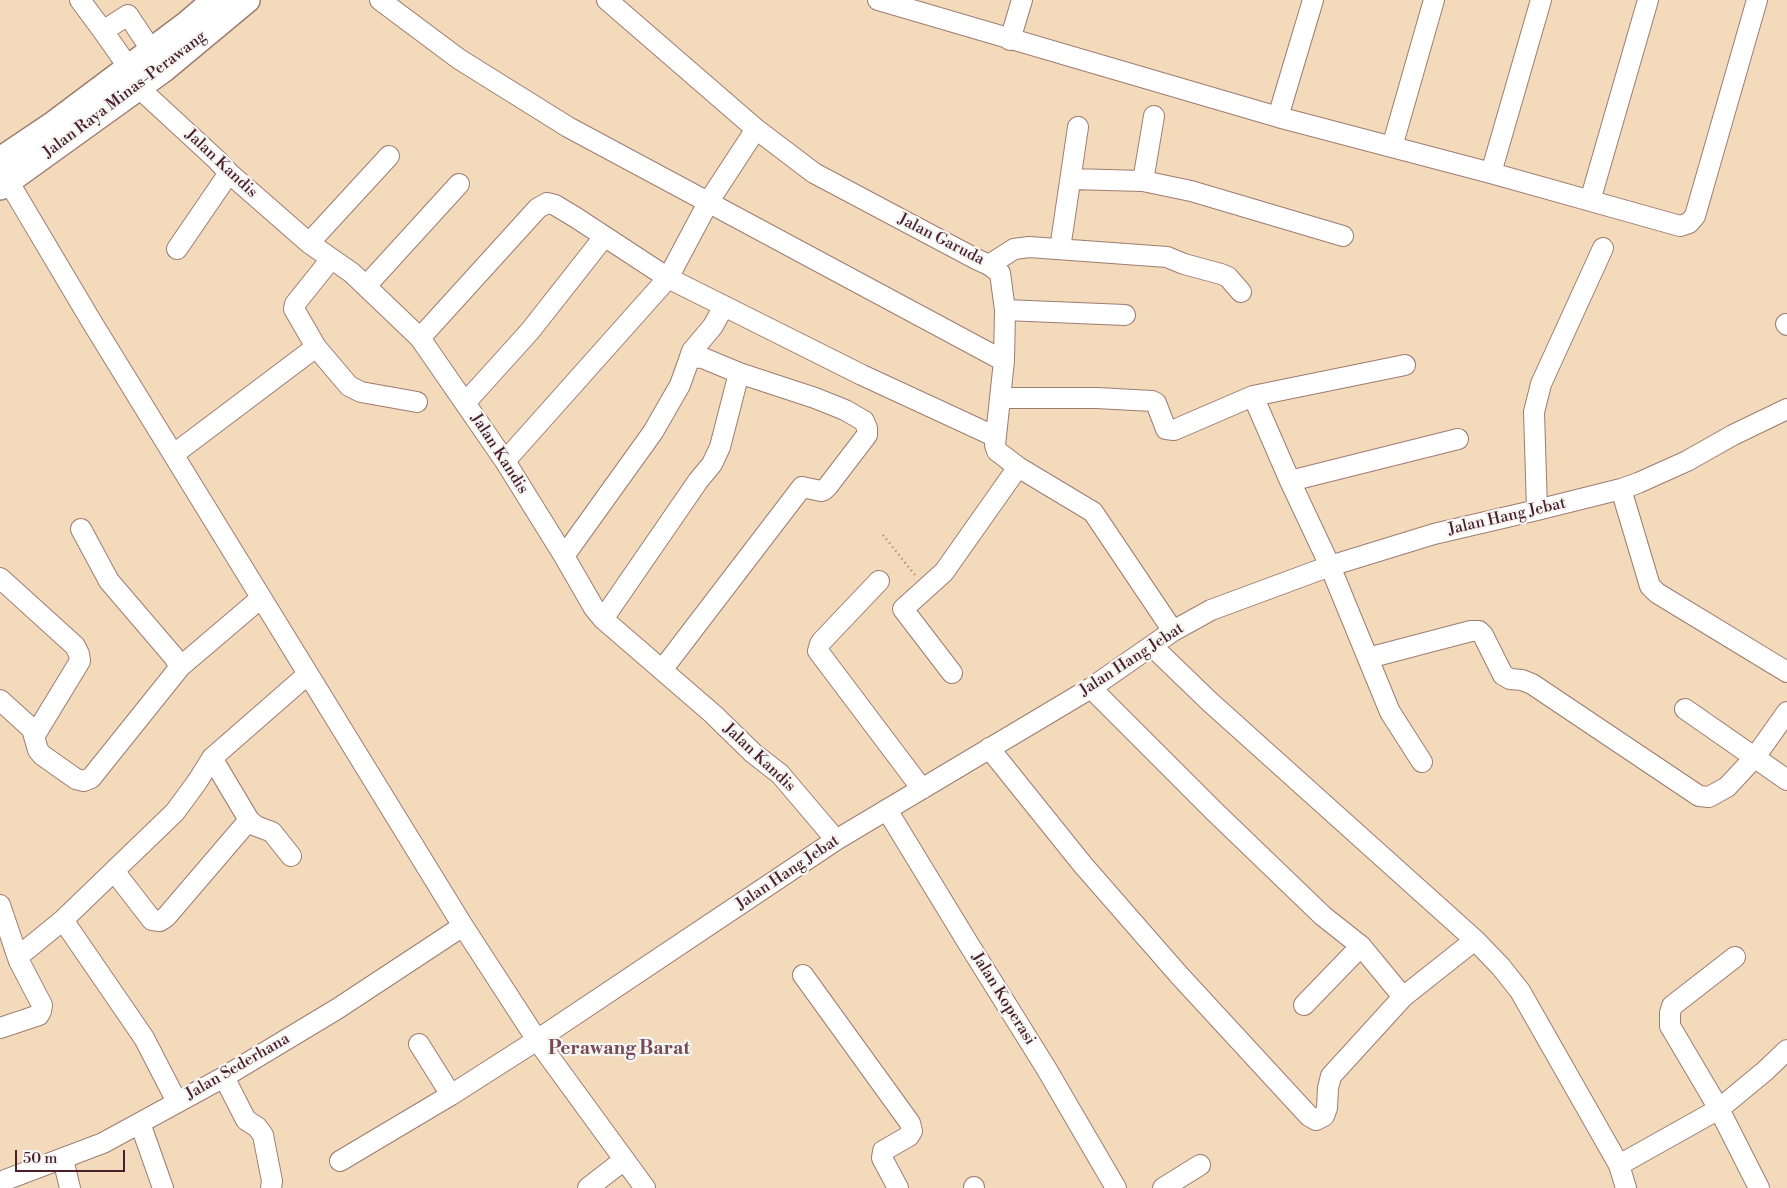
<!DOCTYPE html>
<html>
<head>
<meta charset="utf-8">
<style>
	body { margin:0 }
	#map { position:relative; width:1787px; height:1188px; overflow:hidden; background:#f2daba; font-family:"Libre Bodoni",serif }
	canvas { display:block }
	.scale { position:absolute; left:15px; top:1150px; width:110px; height:22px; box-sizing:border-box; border:2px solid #4a1f2b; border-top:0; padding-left:6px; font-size:15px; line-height:18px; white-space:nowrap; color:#4a1f2b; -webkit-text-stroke:4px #f6f6f2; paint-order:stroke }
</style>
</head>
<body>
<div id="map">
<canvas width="1787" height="1188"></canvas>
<div class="scale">50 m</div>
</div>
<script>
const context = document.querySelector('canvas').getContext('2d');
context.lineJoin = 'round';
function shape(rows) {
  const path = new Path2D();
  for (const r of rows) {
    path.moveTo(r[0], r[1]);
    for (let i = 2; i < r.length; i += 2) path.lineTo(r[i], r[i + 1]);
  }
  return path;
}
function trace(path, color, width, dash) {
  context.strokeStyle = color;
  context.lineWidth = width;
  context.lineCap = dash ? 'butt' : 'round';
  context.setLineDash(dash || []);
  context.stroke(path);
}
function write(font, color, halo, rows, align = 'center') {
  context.font = font + ' "Libre Bodoni",serif';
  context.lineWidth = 4.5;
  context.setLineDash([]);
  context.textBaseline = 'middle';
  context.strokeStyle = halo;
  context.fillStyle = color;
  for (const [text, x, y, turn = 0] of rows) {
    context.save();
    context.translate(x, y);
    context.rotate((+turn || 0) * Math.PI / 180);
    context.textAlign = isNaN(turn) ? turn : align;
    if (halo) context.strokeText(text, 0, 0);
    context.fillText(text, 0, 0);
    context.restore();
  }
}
const path = shape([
	[883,535,915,575]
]);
const minor = shape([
	[80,0,103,31,128,15,152,51],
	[380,0,459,59,568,127,1004,361],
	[607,0,756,129,814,173,976,259,989,265,1000,273,1005,310,1004,361,995,445,997,451,1018,467,1093,512,1173,631],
	[878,0,1278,117,1491,173,1680,226,1689,223,1695,216,1757,0],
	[103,31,129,68],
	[1010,40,1022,0],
	[139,88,217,160,229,173,309,243,352,273,420,338,505,461,564,556,594,608,603,619,713,714,753,753,780,774,836,840],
	[1278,117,1313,0],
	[1392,147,1434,0],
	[1,169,90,319,463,926,537,1040,645,1188],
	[1491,173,1541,0],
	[1071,179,1143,181,1191,191,1343,236],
	[1143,181,1154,116],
	[1590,201,1648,0],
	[309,243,389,156],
	[177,249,229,173],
	[1060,249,1078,127],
	[989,265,1014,249,1029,247,1167,257,1184,264,1221,274,1228,277,1241,292],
	[366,286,459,184],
	[1005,310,1125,315],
	[1786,324,1787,325],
	[420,338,538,208,547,203,555,205,575,217,668,278,862,375,996,437],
	[316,347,349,386,361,392,417,402],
	[690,357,692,351,713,326,724,306],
	[1405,365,1253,396,1290,481,1330,566,1390,712,1422,762],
	[1001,398,1097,398,1152,401,1156,403,1166,429,1174,430,1253,396],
	[465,403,530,331,604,237],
	[174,454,316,347,294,309,295,304,331,259],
	[505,461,668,278,709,201,756,129],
	[1290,481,1458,439],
	[1621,489,1650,586,1657,593,1787,672],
	[1537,510,1534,412,1541,384,1603,248],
	[564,556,653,432,680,385,690,357,703,358,739,373,815,398,845,410,864,421,867,428,867,435,828,486,824,490,821,491,802,487,662,670],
	[0,578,75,646,79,654,80,661,35,735],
	[879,581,822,641,820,644,818,651,922,789],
	[603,619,698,481,712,464,720,447,739,373],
	[1152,646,1210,702,1475,940,1501,967,1520,991,1619,1165,1626,1188],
	[1368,658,1471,631,1479,631,1483,635,1503,675,1510,679,1522,680,1532,684,1699,796,1709,797,1727,787,1755,757,1787,712],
	[180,667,261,598],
	[952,673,903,609,944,572,1018,467],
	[0,700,32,729,38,750,42,755,76,779,84,781,91,778,180,667,174,657,109,581,81,529],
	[1685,709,1787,780],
	[989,748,1083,865,1179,975,1309,1116,1316,1120,1324,1116,1327,1108,1328,1088,1331,1076,1403,997,1361,946,1323,916,1216,813,1091,688],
	[212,758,249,820,256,826,272,832,291,856],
	[887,810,968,943,1046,1068,1116,1188],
	[114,871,152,920,160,921,166,917,249,820],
	[0,905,19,961],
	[803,975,910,1123,912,1131,909,1136,883,1151,882,1158,898,1188],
	[1403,997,1475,940],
	[1304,1005,1361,946],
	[0,1028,39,1015,41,1011,42,1005,19,961,20,955,63,920],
	[419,1044,451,1095],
	[224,1077,246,1120,257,1127,263,1135,272,1181,271,1188],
	[177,1102,144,1038,63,920,175,812,197,782,212,758,307,675],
	[140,1123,163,1188],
	[63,1159,70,1188],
	[340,1161,451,1095,537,1040,836,840,1091,688,1173,631,1211,610,1330,566,1434,534,1537,510,1621,489,1638,483,1687,461,1733,435,1787,409],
	[1619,1165,1719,1109,1670,1026,1670,1013,1672,1006,1735,957],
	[0,1182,103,1143,224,1077,337,1009,463,926],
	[974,1187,974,1188],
	[588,1188,624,1160],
	[1163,1188,1200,1165],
	[1759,1188,1719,1109,1765,1071,1787,1050]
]);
const major = shape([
	[0,160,55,123,187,24,215,0],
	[0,187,164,69,247,0]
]);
const streetNames = [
	["Jalan Raya Minas-Perawang",125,95,-37],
	["Jalan Kandis",221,164,43],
	["Jalan Garuda",941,240,27],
	["Jalan Kandis",499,454,57],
	["Jalan Hang Jebat",1507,517,-13],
	["Jalan Hang Jebat",1132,660,-33],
	["Jalan Kandis",759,758,43],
	["Jalan Hang Jebat",788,873,-34],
	["Jalan Koperasi",1003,999,58],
	["Jalan Sederhana",238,1067,-30]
];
const quarterNames = [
	["Perawang Barat",619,1049]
];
trace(minor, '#9e7c72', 22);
trace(major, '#9e7c72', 28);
trace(path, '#9e7c72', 2.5, [1, 4]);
trace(minor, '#fff', 20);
trace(major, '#fff', 25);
write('16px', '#4a1f2b', '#f6f6f2', streetNames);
write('bold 19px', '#764858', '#f6f6f2', quarterNames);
</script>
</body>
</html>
